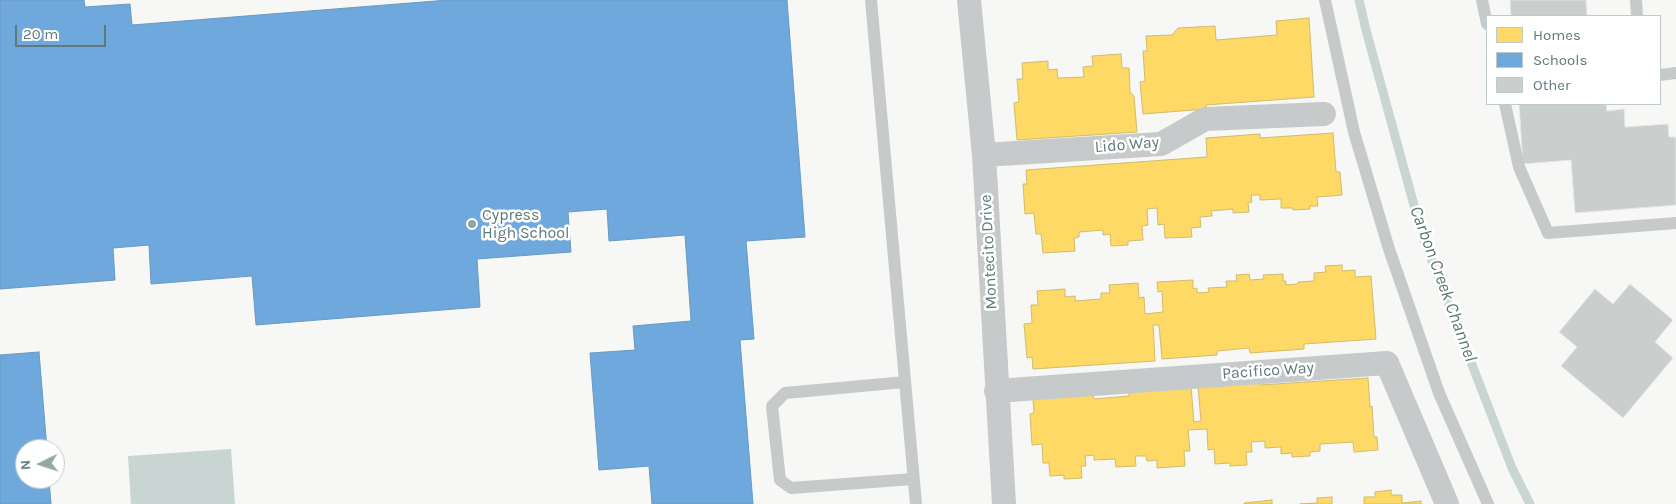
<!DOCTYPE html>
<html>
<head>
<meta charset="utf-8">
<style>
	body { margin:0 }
	#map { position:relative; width:1676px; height:504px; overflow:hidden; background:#f7f7f6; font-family:Karla,sans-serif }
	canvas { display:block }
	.legend { position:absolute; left:1486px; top:15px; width:175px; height:90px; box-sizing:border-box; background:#fff; border:1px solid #bfcaca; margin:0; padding:6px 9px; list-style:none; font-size:15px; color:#5e7a7b }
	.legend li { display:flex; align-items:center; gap:10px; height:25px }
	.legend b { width:25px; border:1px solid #bfcaca }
	.north { position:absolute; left:15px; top:439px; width:50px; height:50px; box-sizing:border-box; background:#fff; border:1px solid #bfcaca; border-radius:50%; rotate:266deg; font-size:14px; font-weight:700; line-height:20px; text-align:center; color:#5e7a7b }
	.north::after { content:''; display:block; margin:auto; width:18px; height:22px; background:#94a6a6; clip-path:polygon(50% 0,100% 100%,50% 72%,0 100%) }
	.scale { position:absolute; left:15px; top:25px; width:91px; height:22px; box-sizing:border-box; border:2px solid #5e7a7b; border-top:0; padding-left:6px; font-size:15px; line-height:18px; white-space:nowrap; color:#5e7a7b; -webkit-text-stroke:4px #fff; paint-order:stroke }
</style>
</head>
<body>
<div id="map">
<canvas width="1676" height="504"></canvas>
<ul class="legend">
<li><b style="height:14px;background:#ffd966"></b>Homes</li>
<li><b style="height:14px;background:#6fa8dc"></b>Schools</li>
<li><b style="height:14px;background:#cacecd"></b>Other</li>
</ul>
<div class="north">N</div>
<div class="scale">20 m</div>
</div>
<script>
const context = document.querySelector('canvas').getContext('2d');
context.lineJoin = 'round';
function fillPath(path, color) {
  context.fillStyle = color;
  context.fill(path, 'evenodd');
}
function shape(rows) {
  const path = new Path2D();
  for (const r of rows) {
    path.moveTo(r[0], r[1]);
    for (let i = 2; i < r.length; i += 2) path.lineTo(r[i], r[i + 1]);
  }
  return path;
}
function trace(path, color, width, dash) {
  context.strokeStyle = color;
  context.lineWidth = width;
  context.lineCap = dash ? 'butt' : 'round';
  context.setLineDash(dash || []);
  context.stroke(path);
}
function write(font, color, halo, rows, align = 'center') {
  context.font = font + ' Karla,sans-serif';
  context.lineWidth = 5;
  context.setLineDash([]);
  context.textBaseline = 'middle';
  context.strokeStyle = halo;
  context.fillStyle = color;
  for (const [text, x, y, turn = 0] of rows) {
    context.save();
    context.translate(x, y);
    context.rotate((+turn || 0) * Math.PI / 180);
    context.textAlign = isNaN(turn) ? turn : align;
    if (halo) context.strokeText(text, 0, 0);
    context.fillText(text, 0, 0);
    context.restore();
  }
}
const water = shape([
	[231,449,235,504,131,504,128,456]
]);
const homes = shape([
	[1309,18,1314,97,1206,105,1206,109,1143,114,1140,82,1145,81,1143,51,1147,51,1146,36,1172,35,1178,28,1215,26,1216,40,1277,35,1276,21,1309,18],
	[1121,54,1122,68,1129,68,1130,92,1134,96,1137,132,1017,140,1014,103,1019,102,1017,79,1023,79,1022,63,1048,61,1048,70,1057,69,1058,78,1084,77,1083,67,1093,66,1092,56,1121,54],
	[1333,133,1336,172,1340,172,1342,195,1317,197,1318,206,1310,206,1310,209,1293,210,1293,208,1281,208,1281,199,1260,200,1260,195,1251,195,1252,202,1248,203,1249,212,1233,213,1233,209,1211,211,1212,216,1200,217,1201,227,1191,228,1192,237,1165,238,1164,224,1158,225,1157,208,1147,209,1148,225,1142,226,1143,240,1128,241,1128,245,1111,246,1110,234,1103,235,1103,230,1079,232,1079,237,1074,238,1075,251,1043,253,1041,234,1036,234,1034,213,1025,214,1023,184,1027,184,1026,170,1207,157,1206,138,1260,134,1260,138,1333,133],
	[1342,265,1342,271,1355,270,1355,277,1371,276,1376,339,1304,344,1304,349,1250,353,1249,348,1217,351,1217,355,1162,359,1159,325,1153,325,1155,361,1033,369,1032,357,1027,358,1024,324,1032,323,1031,305,1038,305,1037,291,1065,289,1065,297,1075,296,1075,301,1101,299,1101,293,1110,293,1109,285,1138,283,1139,298,1144,297,1145,314,1163,312,1162,291,1158,292,1157,282,1193,280,1193,289,1197,288,1197,293,1209,292,1208,288,1227,287,1226,281,1237,281,1236,275,1249,274,1250,280,1264,279,1263,275,1283,274,1283,281,1286,281,1286,285,1298,284,1298,282,1314,281,1314,273,1326,272,1325,266,1342,265],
	[1368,378,1370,407,1372,406,1374,437,1377,437,1378,450,1354,452,1353,442,1320,444,1320,451,1310,452,1310,456,1292,457,1292,453,1281,454,1281,447,1265,448,1265,441,1251,442,1252,452,1246,452,1247,465,1230,466,1230,463,1215,464,1214,449,1208,450,1207,429,1188,430,1190,451,1184,451,1185,466,1157,468,1157,460,1147,461,1146,456,1135,456,1136,466,1116,467,1115,459,1094,460,1094,455,1085,456,1086,466,1081,466,1082,478,1064,479,1064,475,1050,476,1049,463,1043,463,1042,444,1032,445,1030,414,1034,413,1033,399,1093,395,1094,399,1129,396,1129,391,1191,387,1194,422,1201,421,1198,386,1260,381,1260,385,1368,378],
	[1391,490,1391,495,1402,495,1402,503,1421,501,1421,504,1364,504,1364,497,1375,497,1375,492,1391,490],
	[1332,497,1332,504,1300,504,1317,503,1317,498,1332,497],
	[1272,500,1272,504,1244,504,1244,503,1272,500]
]);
const schools = shape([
	[0,0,84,0,85,7,130,4,132,25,448,0,787,0,805,237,746,241,754,339,740,340,753,504,652,504,649,466,599,470,590,353,635,350,633,326,691,321,685,235,609,241,607,209,568,212,571,252,477,259,480,307,256,325,252,276,151,284,149,245,113,248,115,280,0,289,0,0],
	[39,352,47,449,25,449,25,479,49,479,51,504,0,504,0,355,39,352]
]);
const stream = shape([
	[1359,0,1366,30,1423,238,1512,468,1530,504]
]);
const building = shape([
	[1510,0,1586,0,1587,16,1511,16,1510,0],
	[1519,104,1606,104,1607,111,1624,109,1625,127,1668,124,1669,137,1676,137,1676,205,1575,213,1571,160,1523,164,1519,104],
	[1630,284,1673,320,1655,342,1673,358,1623,418,1561,366,1577,347,1559,332,1595,289,1613,304,1630,284]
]);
const service = shape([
	[871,0,916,504],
	[1325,0,1354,132,1389,249,1439,393,1488,504],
	[1482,0,1487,24],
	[1636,0,1637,16],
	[1660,75,1676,73],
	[1505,104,1519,167,1548,233,1676,223],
	[905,382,785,393,772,406,780,480,791,488,913,479]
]);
const minor = shape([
	[969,0,984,155,1004,504],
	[984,155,1161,144,1205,119,1324,114],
	[996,391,1387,363,1447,504]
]);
const markers = [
	[472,224,5,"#94a6a6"]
];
const streetNames = [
	["Lido Way",1127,145,-5],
	["Montecito Drive",989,252,-93],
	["Pacifico Way",1268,371,-4]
];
const poiNames = [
	["Cypress",482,215],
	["High School",482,233]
];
const waterNames = [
	["Carbon Creek Channel",1443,284,70]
];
fillPath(water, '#c8d5d3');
fillPath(homes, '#ffd966');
trace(homes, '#cfbc6c', 1);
fillPath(schools, '#6fa8dc');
trace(schools, '#6a9abf', 1);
trace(stream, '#c8d5d3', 9);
fillPath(building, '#cacecd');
trace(building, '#e6e6e6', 1);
trace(service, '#c7caca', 12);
trace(minor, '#c7caca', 24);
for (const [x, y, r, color] of markers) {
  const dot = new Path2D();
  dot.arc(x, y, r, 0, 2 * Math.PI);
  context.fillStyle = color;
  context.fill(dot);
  trace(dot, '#fff', 2);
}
write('16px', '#5e7a7b', '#fff', streetNames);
write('16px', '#5e7a7b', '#fff', poiNames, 'left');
write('italic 18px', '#5d7c76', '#fff', waterNames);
</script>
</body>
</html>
